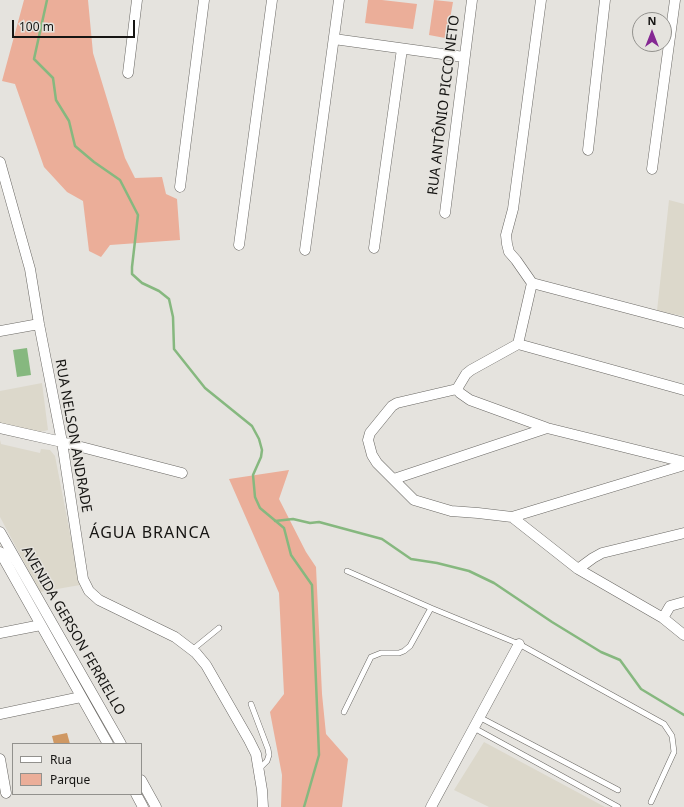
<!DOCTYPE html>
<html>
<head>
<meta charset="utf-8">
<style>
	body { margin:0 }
	#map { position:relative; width:684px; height:807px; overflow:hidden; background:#e5e3de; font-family:"Noto Sans",sans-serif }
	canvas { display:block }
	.legend { position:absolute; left:12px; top:743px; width:130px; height:52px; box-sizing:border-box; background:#e5e3de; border:1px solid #92918d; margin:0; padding:5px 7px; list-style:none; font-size:12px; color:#161513 }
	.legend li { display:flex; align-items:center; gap:8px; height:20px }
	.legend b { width:20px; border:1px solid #92918d }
	.north { position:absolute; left:632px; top:12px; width:40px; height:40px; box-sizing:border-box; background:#e5e3de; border:1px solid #92918d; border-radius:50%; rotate:0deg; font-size:11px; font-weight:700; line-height:16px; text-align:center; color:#161513 }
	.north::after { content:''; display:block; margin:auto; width:14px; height:18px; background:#852893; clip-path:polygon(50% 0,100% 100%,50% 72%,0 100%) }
	.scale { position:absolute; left:12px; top:20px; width:123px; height:18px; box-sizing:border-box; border:2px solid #161513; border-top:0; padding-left:5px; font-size:12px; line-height:14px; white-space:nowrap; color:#161513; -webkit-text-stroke:3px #e5e3de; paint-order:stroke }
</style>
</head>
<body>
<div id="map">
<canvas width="684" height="807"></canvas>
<ul class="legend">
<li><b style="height:5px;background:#fff"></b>Rua</li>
<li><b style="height:11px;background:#ebae99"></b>Parque</li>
</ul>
<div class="north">N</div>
<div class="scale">100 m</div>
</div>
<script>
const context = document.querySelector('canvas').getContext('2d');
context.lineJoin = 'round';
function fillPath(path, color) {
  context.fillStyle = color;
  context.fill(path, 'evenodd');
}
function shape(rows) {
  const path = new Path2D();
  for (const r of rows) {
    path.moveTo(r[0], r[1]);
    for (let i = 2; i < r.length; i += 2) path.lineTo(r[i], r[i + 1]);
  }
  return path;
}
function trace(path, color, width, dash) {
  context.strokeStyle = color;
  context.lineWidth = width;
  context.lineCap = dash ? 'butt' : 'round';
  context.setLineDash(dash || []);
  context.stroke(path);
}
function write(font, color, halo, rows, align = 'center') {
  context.font = font + ' "Noto Sans",sans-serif';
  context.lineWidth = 3;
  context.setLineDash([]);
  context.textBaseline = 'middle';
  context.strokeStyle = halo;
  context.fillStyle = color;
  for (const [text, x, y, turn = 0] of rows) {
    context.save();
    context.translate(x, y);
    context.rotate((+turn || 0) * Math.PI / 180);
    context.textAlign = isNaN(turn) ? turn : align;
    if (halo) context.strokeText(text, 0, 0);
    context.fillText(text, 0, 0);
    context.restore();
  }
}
const built = shape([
	[669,200,684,204,684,316,657,311],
	[42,383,48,430,37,433,0,425,0,391],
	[0,440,1,444,40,453,41,449,50,450,55,456,80,585,40,592,0,517],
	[484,742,605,807,489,807,454,790]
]);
const green = shape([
	[24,0,88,0,93,53,125,158,135,178,162,177,166,194,177,199,180,240,110,245,101,257,89,251,83,201,67,192,44,167,15,84,2,81],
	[368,0,382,0,417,4,413,29,365,23],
	[434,0,453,2,447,36,445,38,429,35],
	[289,470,279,499,306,552,316,567,322,694,326,734,348,759,342,807,281,807,282,775,270,712,284,694,279,593,229,479]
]);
const water = shape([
	[27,348,31,375,17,377,13,350]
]);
const stream = shape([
	[47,0,34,59,53,78,56,100,69,121,75,146,94,162,120,180,138,215,132,267,132,274,142,283,159,291,169,299,173,317,174,349,205,388,252,426,259,439,262,450,261,457,253,475,255,497,260,508,284,528,291,555,312,585,319,755,304,807],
	[275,521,293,519,310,523,319,522,382,539,411,559,437,563,469,571,494,583,552,622,601,652,620,660,641,689,684,715]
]);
const building = shape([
	[67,733,70,744,54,744,52,736]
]);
const lane = shape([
	[347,571,431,608],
	[192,650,219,628],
	[251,704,268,749,269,755,267,761,259,769],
	[344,712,371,657,381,653,399,653,404,651,410,646,431,608,519,644,664,724,672,736,674,752,651,802],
	[479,717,618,790],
	[474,728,618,807]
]);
const street = shape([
	[541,0,513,209,506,235,507,244,509,252,516,260,532,283,684,323],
	[334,39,464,57],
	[128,73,137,0],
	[588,150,605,0],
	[0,162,30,269,39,324,62,442,83,579,89,591,99,600,175,637,196,653,206,665,249,740,256,754,262,790,263,807],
	[652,169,675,0],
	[180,187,204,0],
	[445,213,472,0],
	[239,245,272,0],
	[374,248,402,49],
	[305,250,339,0],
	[532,283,518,344,471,370,466,374,457,389,397,403,392,406,370,433,368,440,372,455,377,463,414,500,451,511,478,513,512,517,578,569,663,618,684,635],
	[0,331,39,324],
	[518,344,684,390],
	[457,389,460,393,470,400,547,428,684,462],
	[0,428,62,442,182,473],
	[394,479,547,428],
	[512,517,684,465],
	[0,532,121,744],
	[0,552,108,744],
	[578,569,593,558,602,553,684,533],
	[663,618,670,606,684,602],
	[0,633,41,625],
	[0,714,81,697],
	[0,759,6,793],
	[141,780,156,807],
	[136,794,143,807],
	[431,807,519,644]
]);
const streetNames = [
	["RUA ANTÔNIO PICCO NETO",444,105,-83],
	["RUA NELSON ANDRADE",73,436,80],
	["AVENIDA GERSON FERRIELLO",73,631,60]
];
const quarterNames = [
	["ÁGUA BRANCA",150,533]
];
fillPath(built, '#dcd8cb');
fillPath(green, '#ebae99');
fillPath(water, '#86b87f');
trace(stream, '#86b87f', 2.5);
fillPath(building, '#cf9863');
trace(lane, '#6a6864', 6);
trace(street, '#6a6864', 11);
trace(lane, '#fff', 5);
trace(street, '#fff', 10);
write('14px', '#161513', '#e5e3de', streetNames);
context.letterSpacing = '1px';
write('16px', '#161513', '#e5e3de', quarterNames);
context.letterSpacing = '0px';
</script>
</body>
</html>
